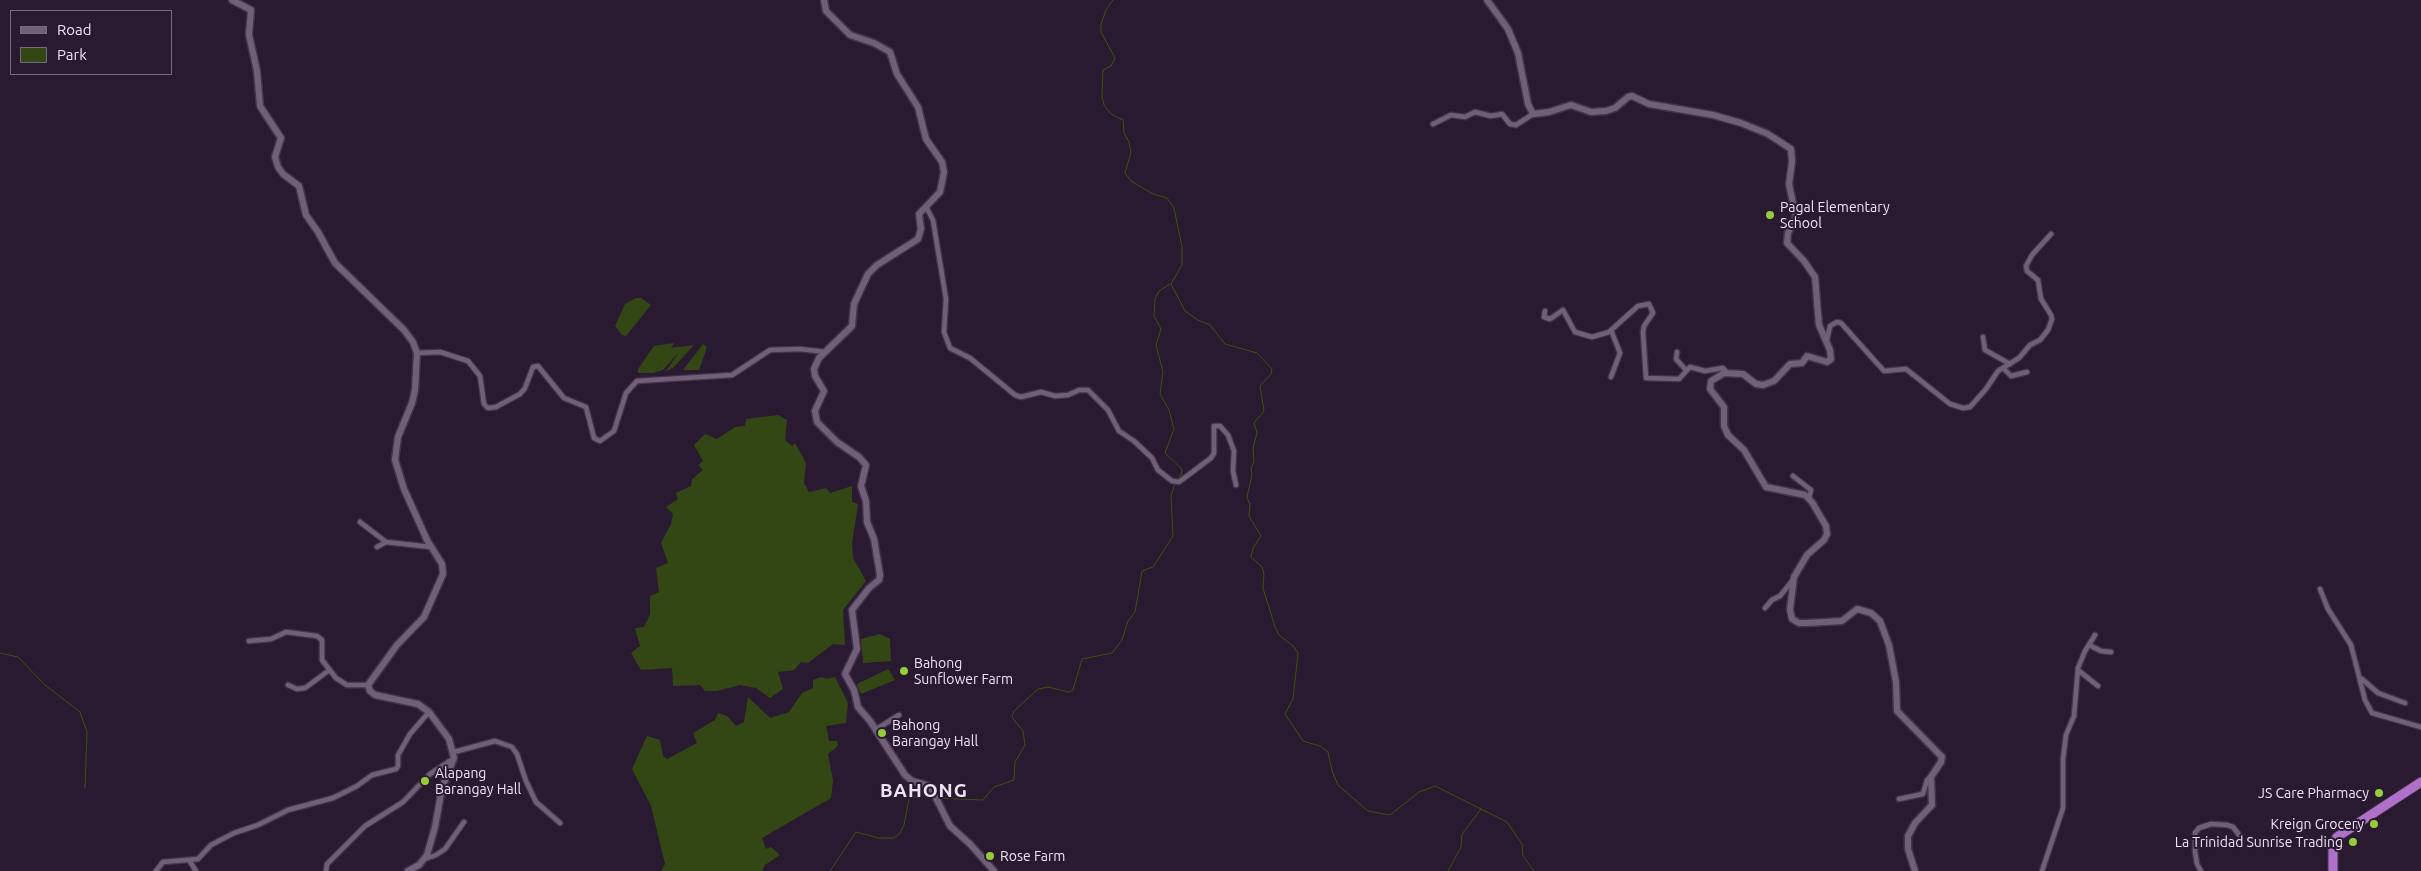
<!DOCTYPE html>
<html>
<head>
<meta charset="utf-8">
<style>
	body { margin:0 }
	#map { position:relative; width:2421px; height:871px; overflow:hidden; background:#2a1a31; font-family:Ubuntu,sans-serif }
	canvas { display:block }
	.legend { position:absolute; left:10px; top:10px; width:162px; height:65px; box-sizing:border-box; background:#2a1a31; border:1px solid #786a7f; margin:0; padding:6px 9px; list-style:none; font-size:15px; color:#eee3f3 }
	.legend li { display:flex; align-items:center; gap:10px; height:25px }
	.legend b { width:25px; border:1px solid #786a7f }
</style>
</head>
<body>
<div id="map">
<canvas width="2421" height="871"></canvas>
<ul class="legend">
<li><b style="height:6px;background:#715e79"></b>Road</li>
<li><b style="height:14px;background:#334714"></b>Park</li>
</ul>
</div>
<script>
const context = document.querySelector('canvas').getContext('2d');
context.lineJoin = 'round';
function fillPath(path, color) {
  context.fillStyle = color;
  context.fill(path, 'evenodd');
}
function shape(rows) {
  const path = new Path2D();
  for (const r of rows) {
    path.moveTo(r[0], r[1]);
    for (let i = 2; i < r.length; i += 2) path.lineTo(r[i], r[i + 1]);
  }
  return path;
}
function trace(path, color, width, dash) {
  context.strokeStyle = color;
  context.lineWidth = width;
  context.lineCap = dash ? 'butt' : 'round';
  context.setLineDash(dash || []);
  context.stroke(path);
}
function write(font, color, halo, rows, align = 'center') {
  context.font = font + ' Ubuntu,sans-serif';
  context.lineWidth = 4;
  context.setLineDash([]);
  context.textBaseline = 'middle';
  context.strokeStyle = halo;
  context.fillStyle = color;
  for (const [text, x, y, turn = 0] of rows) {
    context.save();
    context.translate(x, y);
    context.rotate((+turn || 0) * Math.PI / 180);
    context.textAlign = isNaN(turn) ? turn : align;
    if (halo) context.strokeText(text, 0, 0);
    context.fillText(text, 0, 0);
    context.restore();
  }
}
const green = shape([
	[636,298,641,298,651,305,626,336,622,335,615,326,625,304],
	[674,343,671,348,694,345,673,368,666,371,679,352,663,370,656,372,663,360,655,373,638,373,638,369,654,346],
	[703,344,707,347,699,370,683,370],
	[778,415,787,420,785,440,792,446,795,443,806,463,804,483,809,492,826,488,830,493,852,486,852,502,858,504,852,543,853,558,866,581,843,610,845,645,833,644,808,663,801,662,794,670,778,672,783,689,770,698,756,688,740,685,717,691,705,691,700,685,673,686,672,668,641,670,631,653,640,646,635,628,644,627,650,614,650,596,659,592,656,568,668,563,661,543,671,524,673,514,666,507,678,499,676,493,691,486,692,479,703,470,698,465,703,461,694,445,705,434,717,439,735,427,745,426,746,419],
	[880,634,890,639,891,661,863,663,861,639],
	[888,669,895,680,861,694,857,684],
	[821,677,827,679,835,677,848,703,846,723,826,726,829,741,837,741,838,746,828,754,833,781,831,798,762,838,766,849,771,847,780,855,765,865,762,871,661,871,665,864,651,806,632,769,647,736,660,740,663,756,667,759,697,743,693,733,715,720,718,713,727,716,736,726,744,722,748,697,770,718,789,712,802,693,813,688,813,680]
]);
const stream = shape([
	[1113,0,1106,10,1101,24,1101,32,1115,58,1111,66,1103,70,1102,96,1104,105,1111,114,1123,120,1124,133,1129,142,1131,152,1125,173,1131,181,1153,194,1167,198,1174,208,1182,247,1182,265,1171,284,1185,311,1198,320,1210,325,1225,344,1257,353,1272,369,1271,374,1260,386,1264,411,1254,423,1257,433,1253,448,1254,462,1251,468,1252,475,1247,497,1250,505,1249,516,1261,536,1253,548,1251,557,1262,567,1264,574,1263,588,1275,627,1279,635,1293,646,1298,653,1293,699,1285,714,1303,741,1320,746,1328,752,1332,771,1338,785,1368,811,1390,815,1419,792,1435,786,1507,822,1522,844,1523,856,1534,871],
	[1170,284,1159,291,1155,299,1154,316,1161,329,1156,345,1163,372,1160,394,1169,410,1174,429,1165,453,1182,469,1181,475,1177,480],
	[0,653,18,657,45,685,80,712,87,732,85,788],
	[938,798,983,800,994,787,1014,780,1015,762,1025,745,1023,731,1012,717,1014,711,1038,689,1048,687,1069,692,1073,690,1082,659,1112,653,1122,640,1128,621,1135,612,1142,571,1153,567,1173,536,1171,496,1175,483],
	[830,871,856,832,879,838,894,838,900,833,904,825,909,799,921,794,934,798],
	[1448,871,1461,847,1462,834,1481,809]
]);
const street = shape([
	[1433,124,1451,115,1465,117,1475,112,1491,116,1502,114,1510,124,1516,125,1533,114],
	[926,207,933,220,946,299,944,332,950,348,970,358,1015,395,1021,397,1041,392,1055,396,1068,395,1079,390,1088,390,1108,410,1119,431,1134,441,1152,458,1158,470,1172,481,1179,482,1211,458,1214,453,1214,426,1220,426,1228,435,1234,451,1233,471,1236,485],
	[1545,311,1544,317,1550,319,1563,310,1575,332,1592,337,1609,332,1638,306,1649,304,1653,313,1644,326,1643,332,1646,378,1679,379,1690,367,1705,371,1723,368,1727,373],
	[1611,330,1620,353,1611,377],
	[1983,337,1985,350,2010,364],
	[1827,340,1830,326,1837,322,1841,323,1884,371,1906,369,1950,404,1963,408,1970,407,1986,389,1998,371,2019,358,2030,345,2040,340,2048,330,2052,319,2051,315,2041,299,2038,280,2027,271,2026,266,2032,255,2051,234],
	[1677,352,1676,359,1686,370],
	[417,353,440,352,468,361,480,376,484,404,488,408,496,407,520,394,525,388,533,367,538,366,564,398,586,407,594,438,600,441,614,431,626,393,637,381,732,375,770,350,800,349,826,352],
	[2003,368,2011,376,2027,372],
	[1793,476,1811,490,1809,499],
	[360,522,386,542],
	[377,547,386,542,431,547],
	[2320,589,2328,609,2351,645,2365,700,2372,713,2421,727],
	[1765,608,1772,600,1780,596,1793,580],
	[249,641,271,639,286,632,317,636,322,640,322,660,336,678,347,685,368,685],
	[2089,645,2101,651,2111,652],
	[2078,670,2098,686],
	[2362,679,2378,693,2405,703],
	[288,685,297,689,305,688,328,671],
	[875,730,899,715],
	[454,752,495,741,512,747,517,754,526,781,536,802,560,823],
	[1899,799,1923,794,1927,780,1932,775],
	[425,859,436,855,445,849,464,822],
	[189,860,196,871],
	[156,871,163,862,198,859,211,845,234,833,258,825,288,810,333,798,357,786,372,775,396,769,398,766,398,755,410,734,429,712],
	[326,871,327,864,365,826,403,802,430,774,453,759],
	[2042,871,2063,808,2063,759,2066,735,2074,716,2078,668,2085,651,2095,635],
	[2201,871,2197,864,2195,851,2195,833,2199,828,2211,824,2227,825,2233,827,2240,836]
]);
const secondary = shape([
	[232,0,251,10,249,35,257,71,260,106,281,138,275,157,278,167,283,174,299,186,306,215,318,232,335,263,404,330,413,342,417,353,415,390,412,403,398,437,395,460,404,489,427,540,442,564,443,574,424,617,397,645,368,685,370,691,375,695,418,704,429,712,449,739,454,758,442,788,435,827,427,855,419,865,408,871],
	[824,0,826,11,850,35,874,43,890,52,897,74,918,107,926,139,942,162,944,172,940,192,919,214,921,229,918,239,877,265,868,274,854,304,852,326,819,358,814,369,815,376,824,391,815,411,817,422,837,442,859,457,866,465,861,486,866,501,867,522,874,539,880,575,879,580,869,588,852,610,857,649,845,674,854,690,858,707,870,721,905,775,912,781,930,786,950,826,970,844,994,871],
	[1487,0,1508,29,1518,53,1528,104,1533,114,1549,112,1571,105,1591,112,1606,111,1615,108,1628,97,1632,96,1649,104,1713,115,1741,123,1768,134,1791,149,1792,162,1789,184,1796,217,1788,233,1787,243,1804,261,1815,277,1819,325,1830,350,1831,359,1827,362,1807,356,1802,363,1790,364,1774,381,1763,385,1756,384,1743,374,1724,373,1711,381,1710,389,1724,407,1724,426,1728,435,1744,450,1766,487,1805,495,1812,502,1826,526,1827,534,1824,540,1807,555,1794,577,1790,610,1792,619,1799,623,1807,623,1842,621,1857,609,1871,613,1880,621,1889,645,1896,682,1897,711,1942,757,1941,762,1931,777,1932,805,1915,823,1908,836,1908,849,1915,871]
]);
const highway = shape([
	[2333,871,2333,844,2337,837,2421,782]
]);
const markers = [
	[1770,215,5,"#95cc3a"],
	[904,671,5,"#95cc3a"],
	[882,733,5,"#95cc3a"],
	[425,781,5,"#95cc3a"],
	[2379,793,5,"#95cc3a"],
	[2374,824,5,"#95cc3a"],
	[2353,842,5,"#95cc3a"],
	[990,856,5,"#95cc3a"]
];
const poiNames = [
	["Pagal Elementary",1780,207],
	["School",1780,223],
	["Bahong",914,663],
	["Sunflower Farm",914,679],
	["Bahong",892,725],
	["Barangay Hall",892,741],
	["Alapang",435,773],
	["Barangay Hall",435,789],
	["JS Care Pharmacy",2369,793,"right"],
	["Kreign Grocery",2364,824,"right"],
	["La Trinidad Sunrise Trading",2343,842,"right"],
	["Rose Farm",1000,856]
];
const districtNames = [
	["BAHONG",924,791]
];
fillPath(green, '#334714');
trace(stream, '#3a540a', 1);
trace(street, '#433549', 7);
trace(secondary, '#433549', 9);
trace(highway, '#433549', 11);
trace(street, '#715e79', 4.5);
trace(secondary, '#715e79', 6);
trace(highway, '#ae70c8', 9);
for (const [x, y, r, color] of markers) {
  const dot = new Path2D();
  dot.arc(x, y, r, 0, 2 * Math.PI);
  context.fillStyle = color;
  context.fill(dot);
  trace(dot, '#2a1a31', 2);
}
write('14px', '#eee3f3', '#2a1a31', poiNames, 'left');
context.letterSpacing = '1px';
write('bold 19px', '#eee3f3', '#2a1a31', districtNames);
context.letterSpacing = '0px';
</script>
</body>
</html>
